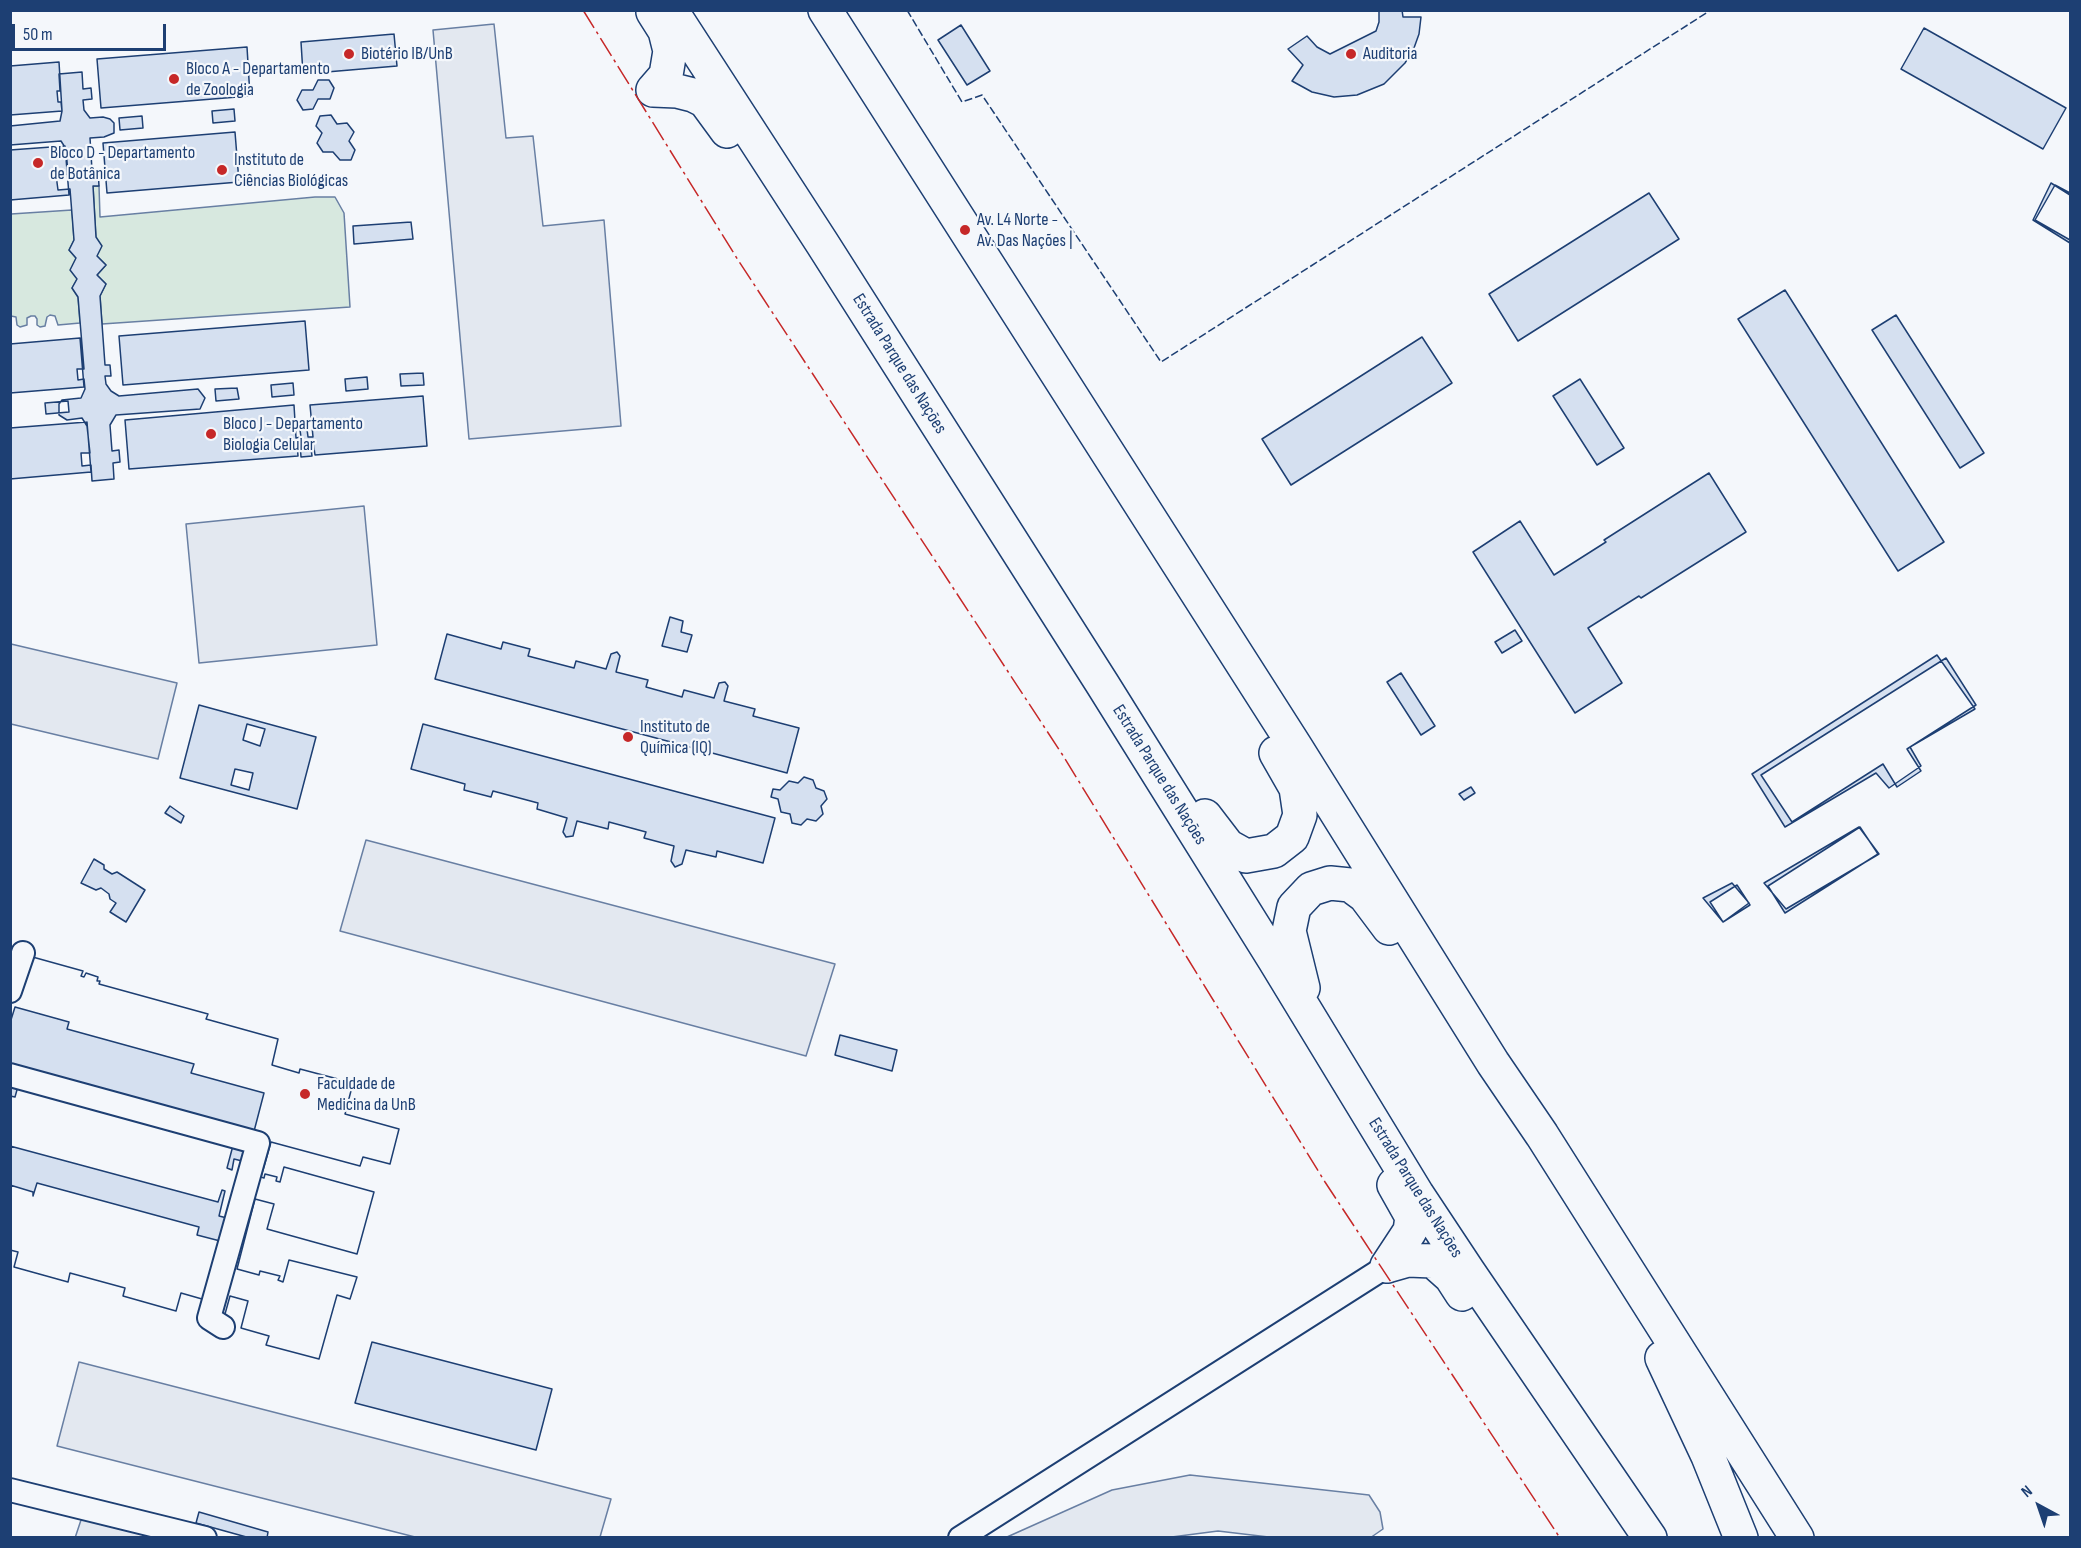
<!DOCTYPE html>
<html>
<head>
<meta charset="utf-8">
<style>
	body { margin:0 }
	#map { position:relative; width:2081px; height:1548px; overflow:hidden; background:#f4f7fb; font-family:"Sofia Sans Condensed",sans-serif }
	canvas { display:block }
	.frame { position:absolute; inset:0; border:12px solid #1d3f73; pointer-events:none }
	.north { position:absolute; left:2009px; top:1476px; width:60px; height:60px; -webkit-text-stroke:4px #f4f7fb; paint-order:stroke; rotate:320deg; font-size:16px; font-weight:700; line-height:24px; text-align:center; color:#1d3f73 }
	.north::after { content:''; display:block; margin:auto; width:21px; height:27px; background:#1d3f73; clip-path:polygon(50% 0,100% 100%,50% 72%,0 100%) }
	.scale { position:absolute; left:12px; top:24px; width:154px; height:27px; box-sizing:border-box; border:3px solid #1d3f73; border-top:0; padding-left:8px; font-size:18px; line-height:21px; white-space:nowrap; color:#1d3f73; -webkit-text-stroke:4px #f4f7fb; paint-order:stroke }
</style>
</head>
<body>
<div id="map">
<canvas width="2081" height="1548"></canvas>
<div class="frame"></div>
<div class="north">N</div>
<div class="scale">50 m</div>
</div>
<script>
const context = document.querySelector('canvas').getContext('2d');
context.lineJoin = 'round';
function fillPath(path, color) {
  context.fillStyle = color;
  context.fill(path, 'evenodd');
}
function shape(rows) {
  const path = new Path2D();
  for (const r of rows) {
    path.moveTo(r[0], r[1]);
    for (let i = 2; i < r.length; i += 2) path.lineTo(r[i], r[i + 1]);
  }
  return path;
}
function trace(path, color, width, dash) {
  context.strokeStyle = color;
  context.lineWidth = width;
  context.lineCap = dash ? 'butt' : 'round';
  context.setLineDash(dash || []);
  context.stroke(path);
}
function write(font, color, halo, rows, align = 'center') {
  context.font = font + ' "Sofia Sans Condensed",sans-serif';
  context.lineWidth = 4.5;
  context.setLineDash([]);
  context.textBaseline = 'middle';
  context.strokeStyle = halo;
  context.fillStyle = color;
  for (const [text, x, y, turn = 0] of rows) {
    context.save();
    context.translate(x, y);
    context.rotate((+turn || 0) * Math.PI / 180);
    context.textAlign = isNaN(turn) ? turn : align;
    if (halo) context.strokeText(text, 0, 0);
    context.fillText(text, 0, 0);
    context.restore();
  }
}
const green = shape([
	[93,186,99,186,100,217,315,197,335,197,344,213,350,307,102,324,100,296,106,284,97,275,106,265,97,256,93,186],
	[72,210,74,240,69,250,76,258,77,279,72,288,78,297,80,323,58,325,55,316,50,315,47,317,45,326,40,327,37,325,37,319,35,316,31,316,27,318,27,325,20,327,17,325,16,317,11,316,11,214,72,210]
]);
const parking = shape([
	[494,24,506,138,533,136,543,226,604,220,621,426,469,439,433,30,494,24],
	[364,506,377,645,199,663,186,524,364,506],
	[11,644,177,683,158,759,11,724,11,644],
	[366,840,835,964,806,1056,340,931,366,840],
	[79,1362,611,1499,600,1537,415,1537,57,1446,79,1362],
	[1190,1475,1369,1495,1380,1512,1383,1529,1370,1538,1277,1538,1218,1531,1164,1538,1007,1537,1112,1490,1190,1475],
	[85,1508,195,1538,75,1538,85,1508]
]);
const building = shape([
	[1402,10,1403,17,1421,17,1419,34,1414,48,1405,63,1384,84,1357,95,1334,97,1312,92,1292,81,1303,65,1288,49,1307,36,1317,47,1330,54,1376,31,1379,22,1379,10,1402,10],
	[961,25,990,71,967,85,938,40,961,25],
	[1924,28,2066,108,2043,149,1901,69,1924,28],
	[394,34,397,66,303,74,301,42,394,34],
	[247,47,250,96,101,108,97,59,247,47],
	[59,62,62,111,10,115,10,66,59,62],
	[82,72,83,89,91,88,92,99,83,100,84,110,90,118,103,117,110,119,114,123,114,133,104,137,90,138,92,170,98,170,99,186,93,186,96,237,102,246,97,256,106,265,97,275,106,284,100,296,105,365,110,365,111,376,105,376,106,384,111,391,119,396,198,389,205,398,200,409,116,415,110,425,112,451,119,450,120,462,113,463,114,479,92,481,91,465,82,466,81,453,90,453,87,426,82,418,67,420,59,415,59,404,62,400,81,398,85,389,84,379,78,380,77,369,84,369,78,297,72,288,77,279,70,270,76,258,69,250,74,240,70,189,58,190,56,175,68,174,66,149,61,141,10,145,10,126,60,121,62,111,61,102,58,102,57,91,60,91,59,74,82,72],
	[318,80,329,80,334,88,330,99,318,99,313,109,303,110,297,100,302,90,313,90,318,80],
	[234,109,235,121,213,123,212,111,234,109],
	[331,115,337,124,347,123,354,132,349,141,355,150,351,160,340,160,333,152,323,152,317,143,322,133,316,126,320,116,331,115],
	[142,116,143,128,120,130,119,118,142,116],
	[235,132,239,182,107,193,103,143,235,132],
	[65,146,69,195,10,200,10,150,65,146],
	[2051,183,2070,195,2070,243,2033,220,2051,183],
	[2055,185,2070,193,2070,240,2035,220,2055,185],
	[1649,193,1679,239,1518,341,1489,294,1649,193],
	[411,222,413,239,354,244,353,226,411,222],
	[1785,290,1944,542,1898,571,1738,319,1785,290],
	[1896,315,1984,453,1960,468,1872,330,1896,315],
	[305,321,309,370,123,385,119,336,305,321],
	[1422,337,1452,383,1291,485,1262,439,1422,337],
	[80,338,84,387,10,393,10,344,80,338],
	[423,373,424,385,401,386,400,374,423,373],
	[367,377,368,389,346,391,345,379,367,377],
	[1580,379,1624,448,1597,465,1553,396,1580,379],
	[293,383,294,395,272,397,271,385,293,383],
	[237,388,239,399,216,401,215,389,237,388],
	[423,396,427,446,315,455,313,441,310,441,312,456,301,457,300,443,297,443,298,456,129,469,125,420,294,405,296,438,301,437,300,430,307,429,308,437,313,437,310,405,423,396],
	[68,401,69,412,46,414,45,403,68,401],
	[87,422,91,472,10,479,10,428,87,422],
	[1709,473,1746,532,1641,598,1639,596,1588,628,1622,683,1575,713,1473,552,1520,521,1554,575,1606,542,1604,540,1709,473],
	[670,617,683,621,681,632,692,635,687,652,662,646,670,617],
	[1515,630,1522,641,1502,653,1495,642,1515,630],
	[447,634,501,649,503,642,526,648,530,649,528,656,574,668,576,661,606,669,611,654,617,652,620,656,616,672,648,680,646,687,682,697,684,690,714,698,719,683,725,682,728,686,724,701,755,709,753,716,799,728,787,773,435,679,447,634],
	[1937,655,1975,709,1910,747,1921,766,1889,788,1876,773,1785,827,1752,774,1937,655],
	[1946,658,1976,705,1907,749,1921,771,1897,787,1883,764,1792,822,1761,775,1946,658],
	[1401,673,1435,726,1421,735,1387,682,1401,673],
	[199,705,316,737,297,809,180,778,199,705],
	[247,724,265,729,260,746,243,740,247,724],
	[235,769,253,773,249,790,231,785,235,769],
	[423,724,775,818,763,863,717,851,716,857,686,850,682,864,675,867,671,861,674,846,644,838,646,832,609,822,608,829,577,821,573,836,566,837,563,832,567,818,537,809,538,803,493,791,491,797,464,790,465,784,411,769,423,724],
	[804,777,813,780,816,788,824,791,827,799,821,806,823,814,816,821,807,819,801,825,792,823,790,814,781,812,778,799,771,797,773,789,780,790,789,781,798,783,804,777],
	[1471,787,1475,793,1464,800,1459,794,1471,787],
	[170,806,184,816,181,823,165,813,170,806],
	[1859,827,1879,854,1786,909,1764,883,1859,827],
	[1860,827,1878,854,1785,913,1768,886,1860,827],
	[94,859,104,865,104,869,112,874,117,872,145,890,126,922,110,912,116,903,110,899,109,894,101,888,96,890,81,883,94,859],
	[1732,883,1749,903,1723,922,1703,898,1732,883],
	[1737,885,1750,905,1723,922,1710,902,1737,885],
	[29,956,83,971,81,976,84,977,86,973,98,977,97,981,100,981,99,984,208,1014,206,1019,278,1039,272,1065,299,1073,300,1069,353,1083,345,1114,399,1129,390,1164,363,1157,360,1166,271,1142,261,1177,264,1178,265,1174,277,1177,276,1181,280,1182,284,1167,374,1192,357,1254,267,1229,274,1204,255,1199,237,1269,259,1275,260,1271,280,1276,278,1280,283,1282,289,1260,357,1277,350,1299,337,1295,319,1359,266,1345,269,1336,241,1328,248,1301,230,1296,225,1314,207,1309,209,1301,181,1293,176,1311,123,1296,125,1288,70,1273,68,1282,14,1267,18,1252,10,1250,10,1185,33,1192,33,1196,37,1183,199,1227,197,1235,224,1242,231,1219,219,1216,225,1191,222,1190,218,1202,10,1146,10,1096,15,1097,20,1079,235,1138,227,1168,232,1170,234,1159,246,1162,264,1093,191,1073,194,1064,67,1029,69,1022,15,1007,10,1023,10,976,29,956],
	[29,956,83,971,81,976,84,977,86,973,98,977,97,981,100,981,99,984,208,1014,206,1019,278,1039,272,1065,299,1073,300,1069,353,1083,345,1114,399,1129,390,1164,363,1157,360,1166,271,1142,261,1177,264,1178,265,1174,277,1177,276,1181,280,1182,284,1167,374,1192,357,1254,267,1229,274,1204,255,1199,237,1269,259,1275,260,1271,280,1276,278,1280,283,1282,289,1260,357,1277,350,1299,337,1295,319,1359,266,1345,269,1336,241,1328,248,1301,230,1296,225,1314,207,1309,209,1301,181,1293,176,1311,123,1296,125,1288,70,1273,68,1282,14,1267,18,1252,10,1250,10,976,29,956],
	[840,1035,897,1050,892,1071,835,1055,840,1035],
	[372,1342,552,1389,536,1450,355,1403,372,1342],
	[199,1512,268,1532,267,1538,250,1538,196,1523,199,1512]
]);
const minor = shape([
	[10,991,23,953],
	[10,1075,258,1143,209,1318,223,1327],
	[10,1490,205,1538],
	[960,1538,1387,1266]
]);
const highway = shape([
	[671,10,822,243,1103,685,1274,959,1417,1194,1468,1271,1650,1538],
	[825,10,1295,746,1493,1063,1542,1135,1797,1538],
	[653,12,665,31,670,51,666,75,653,90],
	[653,90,677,91,693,95,705,101,727,131],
	[1205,816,1228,846,1246,856,1274,851,1292,837,1300,815,1296,788,1276,753],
	[1303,988,1289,931,1294,907,1311,889,1330,883,1350,885,1365,896,1389,928],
	[1387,1266,1410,1231,1412,1217,1394,1185],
	[1387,1266,1408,1260,1433,1261,1451,1277,1462,1294],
	[1662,1358,1708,1456,1741,1538]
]);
const fence = shape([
	[907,10,962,102,982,95,1161,362,1711,10]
]);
const power = shape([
	[583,10,738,260,1062,754,1325,1182,1560,1538]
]);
const markers = [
	[349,54,6,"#c62828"],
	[1351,54,6,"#c62828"],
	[174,79,6,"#c62828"],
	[38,163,6,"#c62828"],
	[222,170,6,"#c62828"],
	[965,230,6,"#c62828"],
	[211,434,6,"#c62828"],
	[628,737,6,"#c62828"],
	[305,1094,6,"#c62828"]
];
const poiNames = [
	["Biotério IB/UnB",361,54],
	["Auditoria",1363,54],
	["Bloco A - Departamento",186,69],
	["de Zoologia",186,90],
	["Bloco D - Departamento",50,153],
	["de Botânica",50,174],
	["Instituto de",234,160],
	["Ciências Biológicas",234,181],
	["Av. L4 Norte -",977,220],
	["Av. Das Nações |",977,241],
	["Bloco J - Departamento",223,424],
	["Biologia Celular",223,445],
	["Instituto de",640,727],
	["Química (IQ)",640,748],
	["Faculdade de",317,1084],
	["Medicina da UnB",317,1105]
];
const streetNames = [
	["Estrada Parque das Nações",899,364,58],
	["Estrada Parque das Nações",1159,775,58],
	["Estrada Parque das Nações",1415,1188,58]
];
fillPath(green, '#d7e8df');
trace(green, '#687fa3', 1.5);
fillPath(parking, '#e3e8f0');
trace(parking, '#687fa3', 1.5);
fillPath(building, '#d5e0f0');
trace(building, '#1d3f73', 1.5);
trace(minor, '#1d3f73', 26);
trace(highway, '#1d3f73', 36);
trace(minor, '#f4f7fb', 22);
trace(highway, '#f4f7fb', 33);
trace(fence, '#1d3f73', 1.5, [8, 3]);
trace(power, '#c62828', 1.5, [21, 4.5, 3, 4.5]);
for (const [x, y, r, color] of markers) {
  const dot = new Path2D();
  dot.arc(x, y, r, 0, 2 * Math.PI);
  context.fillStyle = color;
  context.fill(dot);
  trace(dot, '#f4f7fb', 2);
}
write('18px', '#1d3f73', '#f4f7fb', poiNames, 'left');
write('18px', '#1d3f73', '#f4f7fb', streetNames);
</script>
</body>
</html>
